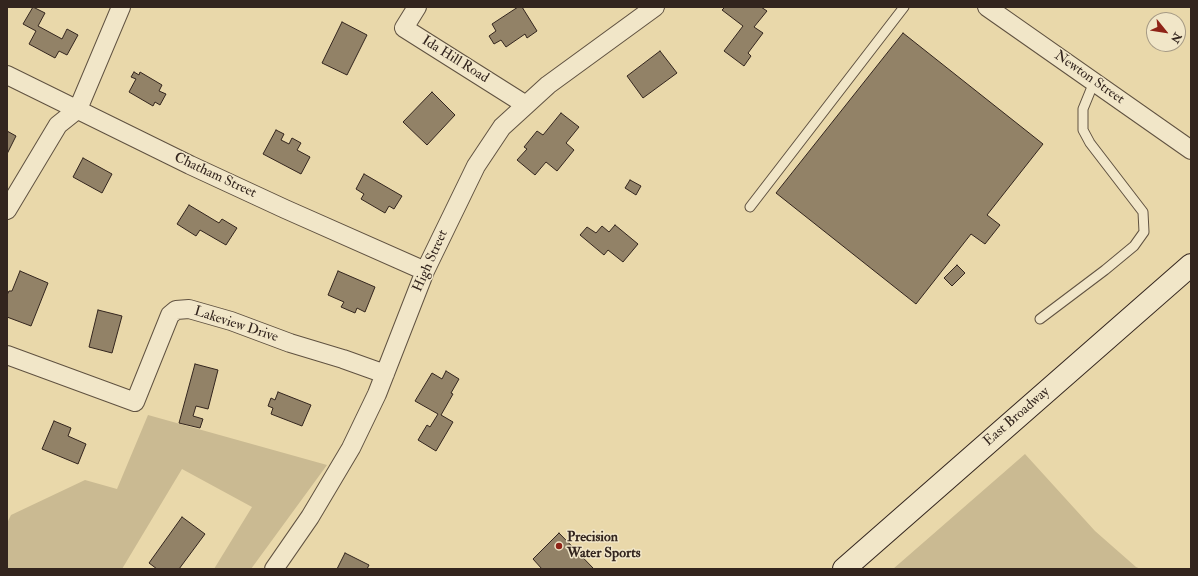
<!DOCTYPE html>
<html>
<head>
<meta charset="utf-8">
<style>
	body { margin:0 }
	#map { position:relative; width:1198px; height:576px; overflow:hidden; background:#e9d8aa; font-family:"IM FELL Double Pica",serif }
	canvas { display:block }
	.frame { position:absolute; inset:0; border:8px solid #33251e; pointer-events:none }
	.north { position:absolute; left:1146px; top:12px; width:40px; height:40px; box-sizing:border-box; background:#f1e6c8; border:1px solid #a59984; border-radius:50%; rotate:120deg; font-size:11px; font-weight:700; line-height:16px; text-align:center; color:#33251e }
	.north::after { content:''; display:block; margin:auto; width:14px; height:18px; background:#8f2418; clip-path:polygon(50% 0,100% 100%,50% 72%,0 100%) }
</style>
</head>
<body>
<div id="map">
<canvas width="1198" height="576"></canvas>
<div class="frame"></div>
<div class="north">N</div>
</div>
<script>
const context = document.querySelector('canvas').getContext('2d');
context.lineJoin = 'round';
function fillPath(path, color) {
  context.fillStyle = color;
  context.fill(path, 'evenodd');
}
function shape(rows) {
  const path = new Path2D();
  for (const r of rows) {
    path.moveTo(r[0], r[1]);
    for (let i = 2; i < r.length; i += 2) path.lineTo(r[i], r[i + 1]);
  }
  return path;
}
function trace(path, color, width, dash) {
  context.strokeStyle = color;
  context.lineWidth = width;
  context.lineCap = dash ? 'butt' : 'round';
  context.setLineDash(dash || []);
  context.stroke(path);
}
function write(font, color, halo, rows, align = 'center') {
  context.font = font + ' "IM FELL Double Pica",serif';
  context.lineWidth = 3;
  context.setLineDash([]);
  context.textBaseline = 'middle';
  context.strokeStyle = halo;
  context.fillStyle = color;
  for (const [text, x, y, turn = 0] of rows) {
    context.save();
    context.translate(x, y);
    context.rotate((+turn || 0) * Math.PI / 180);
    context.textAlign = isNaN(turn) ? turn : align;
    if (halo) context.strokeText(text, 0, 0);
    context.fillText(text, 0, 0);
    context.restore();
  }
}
const green = shape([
	[148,415,327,465,251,569,214,569,252,507,182,469,122,569,7,569,7,523,11,515,85,480,117,489],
	[1025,454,1095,531,1136,567,1141,569,893,569]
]);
const building = shape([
	[33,7,45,13,38,26,62,39,67,29,78,35,67,55,59,51,55,58,29,44,36,31,23,24,33,7],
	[518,7,522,7,537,31,527,38,525,34,506,47,501,40,494,44,489,36,496,31,492,24,518,7],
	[725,7,761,7,767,11,754,27,763,33,748,53,751,56,744,66,724,51,743,26,722,10,725,7],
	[342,22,367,35,347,75,322,63,342,22],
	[903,33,1043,144,987,215,1000,225,985,244,971,234,916,304,776,193,903,33],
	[660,51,677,73,643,98,627,76,660,51],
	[134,72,139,75,140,72,162,85,159,91,166,94,160,105,155,102,153,106,129,92,136,79,131,77,134,72],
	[432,92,455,115,427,145,403,122,432,92],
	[561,113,579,127,566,143,574,150,557,171,546,162,535,175,517,160,527,149,524,147,537,131,543,135,561,113],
	[276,130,284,134,281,140,289,144,292,138,301,143,297,150,310,157,301,174,263,154,276,130],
	[7,131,16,136,7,154,7,131],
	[83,158,112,174,102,193,73,177,83,158],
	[364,174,402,196,394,209,389,206,385,213,361,199,364,194,356,189,364,174],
	[630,180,641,186,636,195,625,188,630,180],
	[189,205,219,223,222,219,237,228,226,245,200,230,196,236,177,224,189,205],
	[615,225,638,244,623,262,608,250,604,255,580,235,587,227,596,233,602,226,609,232,615,225],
	[957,265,965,273,952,286,944,278,957,265],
	[20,271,48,283,31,326,7,317,7,295,9,291,12,291,20,271],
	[338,271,375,287,365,312,357,308,355,313,341,307,344,302,328,295,338,271],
	[98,310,122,316,112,353,89,347,98,310],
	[195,364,218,370,208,409,196,406,193,416,203,419,200,428,179,423,195,364],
	[446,371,459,379,451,393,453,394,441,415,453,422,436,451,418,440,427,425,430,427,438,414,415,401,432,373,442,379,446,371],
	[278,392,311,405,302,426,271,414,273,408,268,406,271,398,275,400,278,392],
	[54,421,71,428,68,436,86,444,78,464,42,449,54,421],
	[182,517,205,534,179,569,157,569,149,563,182,517],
	[559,533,594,569,542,569,533,559,559,533],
	[345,553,369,565,367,569,337,569,345,553]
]);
const service = shape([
	[750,207,904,7],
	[1040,319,1105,270,1134,246,1144,232,1143,212,1090,143,1083,130,1083,109,1094,82]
]);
const minor = shape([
	[417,7,404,28,526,105],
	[987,7,1191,150],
	[7,75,190,165,285,209,425,271],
	[7,210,58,125,78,109,121,7],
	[7,355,135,402,170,315,176,310,189,309,231,321,290,343,343,359,385,374],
	[274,569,310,517,351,448,377,394,425,271,476,166,502,127,548,85,655,7]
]);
const secondary = shape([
	[844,569,1191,265]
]);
const markers = [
	[559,546,4,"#8f2418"]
];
const streetNames = [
	["Ida Hill Road",455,60,32],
	["Newton Street",1089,78,35],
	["Chatham Street",215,176,25],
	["High Street",431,261,-66],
	["Lakeview Drive",236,325,18],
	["East Broadway",1017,417,-41]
];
const poiNames = [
	["Precision",567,538],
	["Water Sports",567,554]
];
fillPath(green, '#caba92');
fillPath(building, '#928267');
trace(building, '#33251e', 1);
trace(service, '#605241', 11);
trace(minor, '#605241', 20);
trace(secondary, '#33251e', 24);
trace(service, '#f1e6c8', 9);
trace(minor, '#f1e6c8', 18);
trace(secondary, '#f1e6c8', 22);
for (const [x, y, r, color] of markers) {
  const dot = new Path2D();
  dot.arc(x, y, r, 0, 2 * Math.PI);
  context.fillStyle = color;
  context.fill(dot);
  trace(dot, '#f1e6c8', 1.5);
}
write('14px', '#33251e', '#f1e6c8', streetNames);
write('bold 14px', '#33251e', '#f1e6c8', poiNames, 'left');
</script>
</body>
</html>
